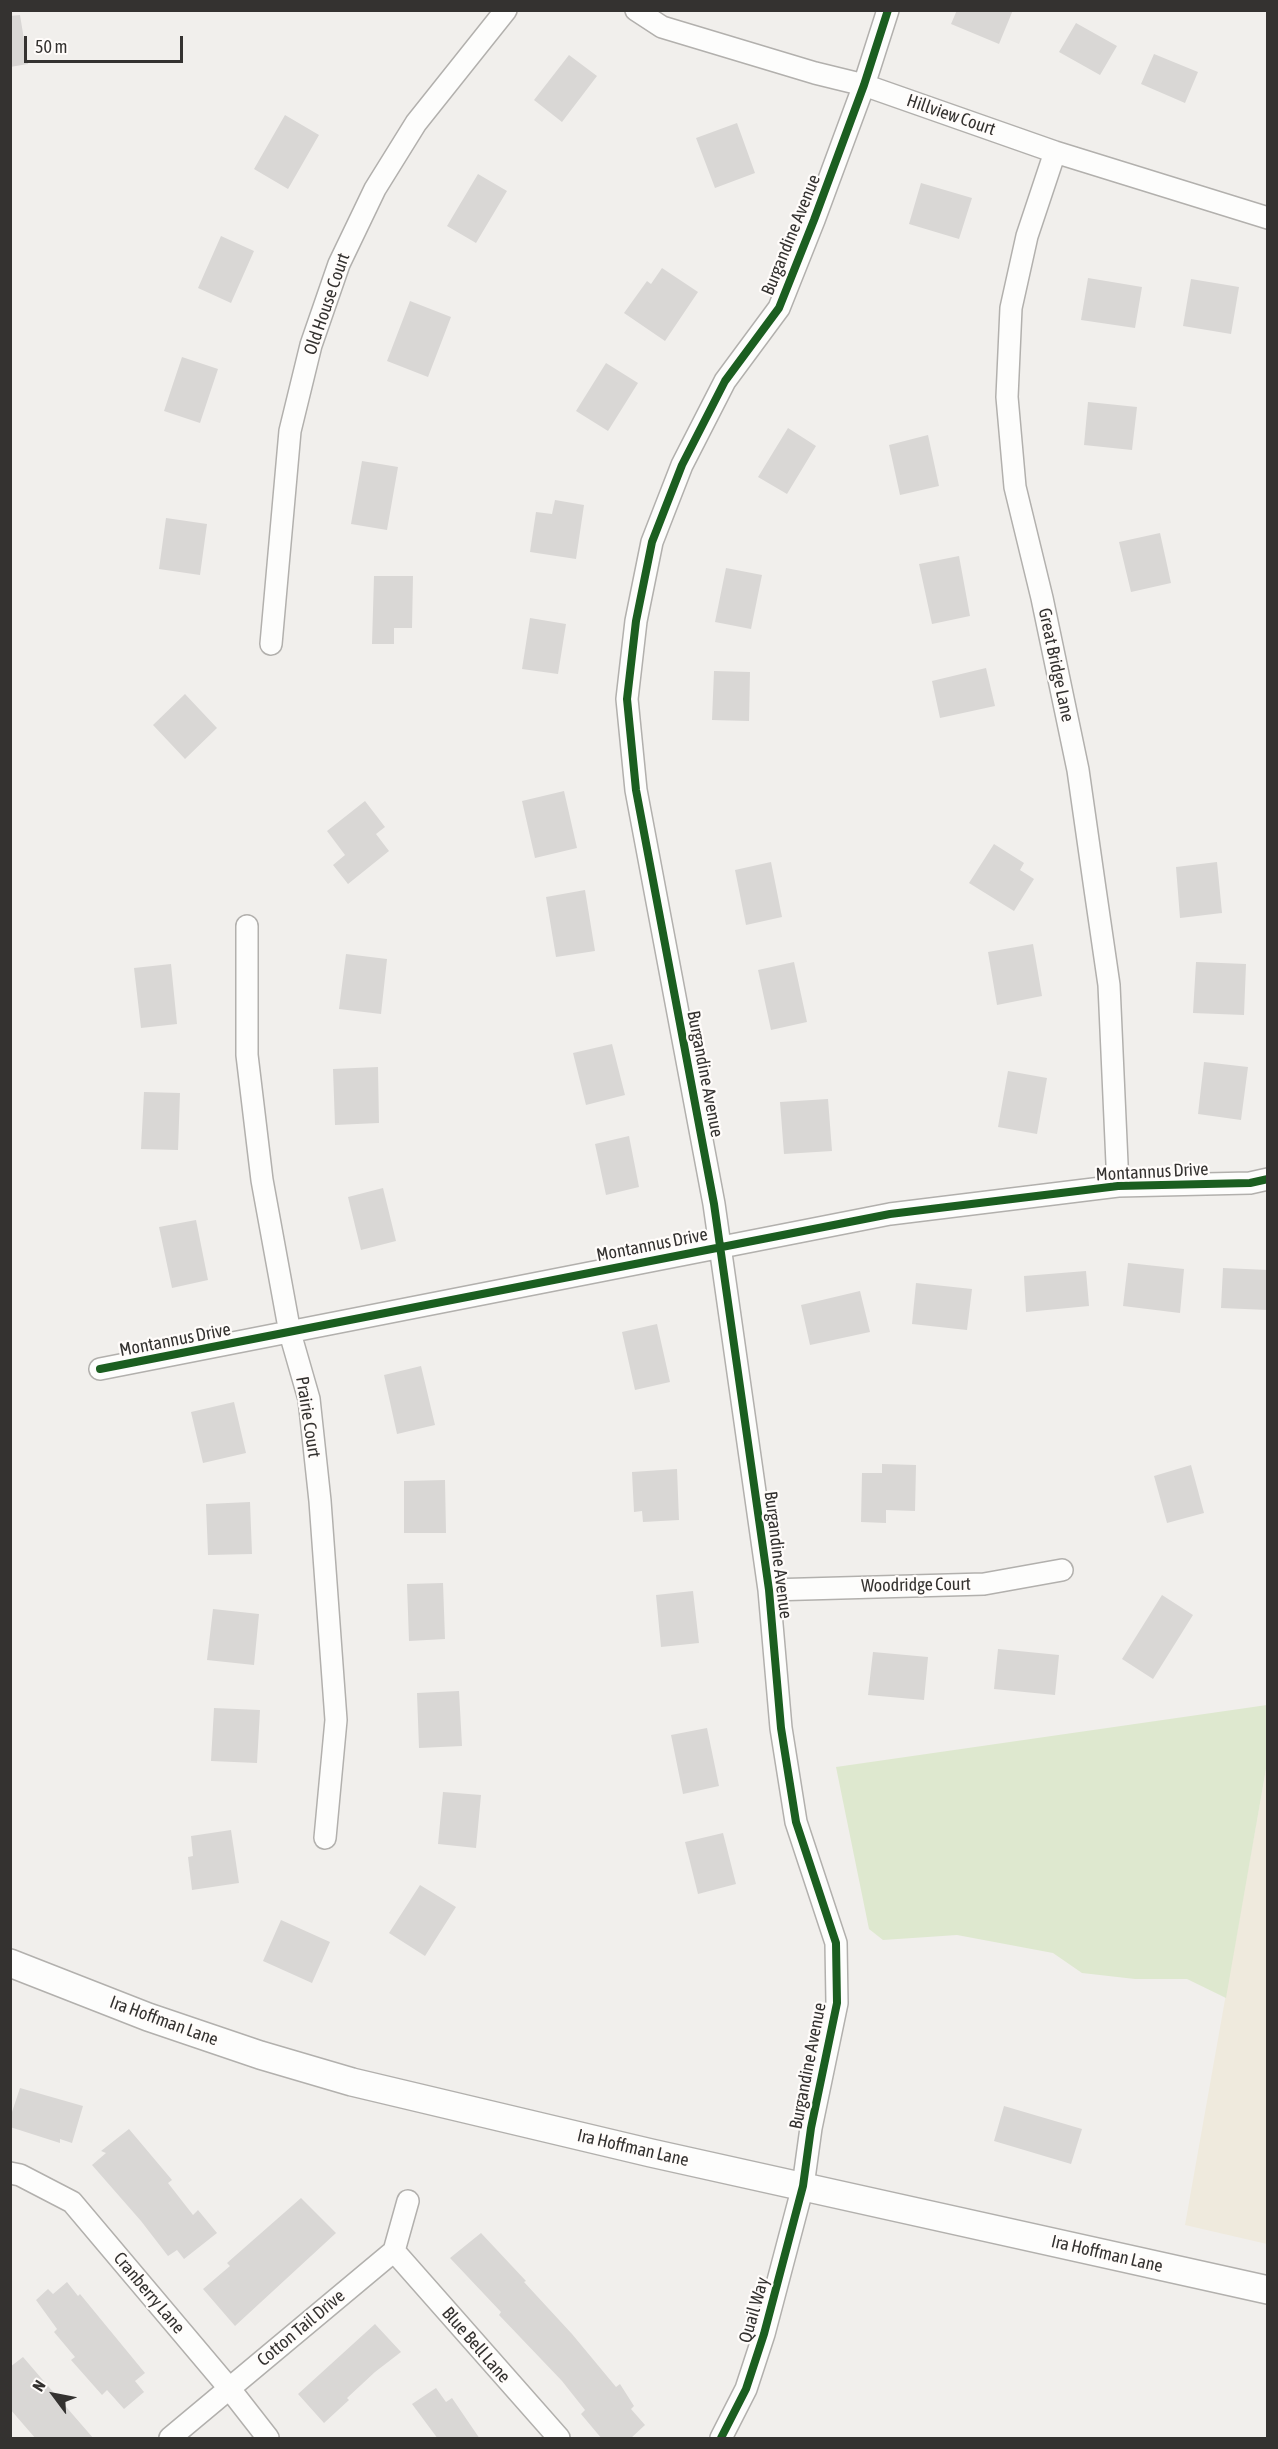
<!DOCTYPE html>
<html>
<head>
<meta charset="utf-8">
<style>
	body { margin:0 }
	#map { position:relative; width:1278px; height:2449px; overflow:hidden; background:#f1efec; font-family:"Asap Condensed",sans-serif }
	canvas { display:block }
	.frame { position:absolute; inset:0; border:12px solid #343230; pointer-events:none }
	.north { position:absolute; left:24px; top:2365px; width:60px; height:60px; -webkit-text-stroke:4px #fffcfa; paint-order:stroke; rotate:302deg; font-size:16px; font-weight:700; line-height:24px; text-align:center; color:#343230 }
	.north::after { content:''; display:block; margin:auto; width:21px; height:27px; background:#343230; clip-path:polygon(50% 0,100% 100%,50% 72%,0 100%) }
	.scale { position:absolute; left:24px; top:36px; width:159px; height:27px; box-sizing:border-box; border:3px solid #343230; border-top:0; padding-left:8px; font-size:18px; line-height:21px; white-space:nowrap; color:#343230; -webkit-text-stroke:4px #fffcfa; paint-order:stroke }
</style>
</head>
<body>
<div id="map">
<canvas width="1278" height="2449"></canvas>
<div class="frame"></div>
<div class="north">N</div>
<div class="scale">50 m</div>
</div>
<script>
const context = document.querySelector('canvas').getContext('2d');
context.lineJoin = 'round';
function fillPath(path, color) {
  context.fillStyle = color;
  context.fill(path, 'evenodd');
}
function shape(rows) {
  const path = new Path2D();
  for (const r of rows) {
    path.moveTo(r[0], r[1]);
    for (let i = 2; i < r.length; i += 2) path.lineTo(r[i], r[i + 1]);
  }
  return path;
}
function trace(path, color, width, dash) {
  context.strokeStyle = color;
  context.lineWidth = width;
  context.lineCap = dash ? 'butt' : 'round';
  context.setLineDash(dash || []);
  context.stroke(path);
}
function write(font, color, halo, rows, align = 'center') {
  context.font = font + ' "Asap Condensed",sans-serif';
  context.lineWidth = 4.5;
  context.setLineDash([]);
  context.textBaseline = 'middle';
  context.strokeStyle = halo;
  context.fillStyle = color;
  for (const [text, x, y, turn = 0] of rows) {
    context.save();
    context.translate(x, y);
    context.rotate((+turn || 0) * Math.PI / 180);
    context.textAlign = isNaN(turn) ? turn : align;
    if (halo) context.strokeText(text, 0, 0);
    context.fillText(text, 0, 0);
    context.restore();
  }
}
const commercial = shape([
	[1267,1763,1267,2244,1185,2225]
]);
const green = shape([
	[1267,1705,1267,1763,1226,1998,1187,1979,1135,1979,1082,1973,1053,1953,957,1935,883,1940,869,1929,836,1767]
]);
const building = shape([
	[957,10,1013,10,999,44,951,24],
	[20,15,28,64,10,67,10,16],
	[1076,23,1117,46,1100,75,1059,52],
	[1154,54,1198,72,1185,103,1141,84],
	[569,55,597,76,562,122,534,100],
	[285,115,319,135,288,189,254,169],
	[737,123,755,173,715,188,696,138],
	[478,174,507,191,476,243,447,226],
	[921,183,972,198,959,239,909,224],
	[221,236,254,251,231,303,198,288],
	[662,268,698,292,665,341,624,313,647,281,651,284],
	[1088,278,1142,287,1135,328,1081,320],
	[1191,279,1239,287,1231,334,1183,326],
	[410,301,451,317,428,377,387,361],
	[182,357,218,369,200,423,164,411],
	[606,363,638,383,608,431,576,411],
	[1088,402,1137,407,1132,450,1084,445],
	[788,428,816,446,787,494,758,477],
	[928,435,939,486,900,495,889,445],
	[362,461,398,467,387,530,351,524],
	[555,500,584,505,576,559,530,552,536,512,552,514],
	[166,518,207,524,200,575,159,569],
	[1160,533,1171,583,1131,592,1119,542],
	[959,556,970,616,932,624,919,564],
	[726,568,762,575,751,629,715,622],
	[374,576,413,576,412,628,394,628,394,644,372,644],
	[530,618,566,624,558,674,522,669],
	[986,668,995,706,940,718,932,681],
	[714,671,750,672,749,721,712,720],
	[185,694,217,728,185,759,153,725],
	[564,791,577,848,535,858,522,801],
	[365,801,385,827,376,834,389,851,348,884,333,865,345,855,327,831],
	[994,844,1024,863,1020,870,1034,879,1014,911,969,883],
	[771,862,782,917,746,925,735,870],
	[1217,862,1222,913,1180,918,1176,867],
	[585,890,595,951,556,957,546,897],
	[1033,944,1042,996,997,1005,988,952],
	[346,954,387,959,381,1014,339,1009],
	[794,962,807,1022,771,1030,758,970],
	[1196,962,1246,964,1244,1015,1193,1013],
	[171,964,177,1024,141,1028,134,968],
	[612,1044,625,1095,586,1105,573,1053],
	[1204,1062,1248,1067,1241,1120,1198,1114],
	[378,1067,379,1123,335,1125,333,1069],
	[1008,1071,1047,1078,1037,1134,998,1127],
	[144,1092,180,1093,178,1150,141,1149],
	[828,1099,832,1151,784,1154,780,1102],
	[629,1136,639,1187,606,1195,595,1144],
	[383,1188,396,1241,361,1250,348,1197],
	[196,1220,208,1280,172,1288,159,1227],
	[1128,1263,1184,1269,1180,1313,1123,1306],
	[1223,1268,1268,1270,1268,1310,1221,1308],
	[1086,1271,1089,1306,1026,1312,1024,1276],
	[916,1283,972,1289,967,1330,912,1324],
	[860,1291,870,1332,810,1345,801,1305],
	[657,1324,670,1382,635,1390,622,1332],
	[421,1366,435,1425,397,1434,384,1375],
	[234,1402,246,1453,203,1463,191,1412],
	[882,1464,916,1465,915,1511,886,1510,886,1523,861,1522,862,1473,882,1473],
	[1191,1465,1204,1513,1167,1523,1154,1476],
	[677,1469,679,1520,643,1522,642,1511,634,1512,632,1472],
	[445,1480,446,1533,404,1533,404,1481],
	[250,1502,252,1554,208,1555,206,1504],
	[443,1583,445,1639,409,1641,407,1584],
	[693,1591,699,1643,661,1647,656,1595],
	[1162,1595,1193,1615,1153,1679,1122,1659],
	[213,1609,259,1614,254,1665,207,1660],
	[998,1649,1059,1655,1055,1695,994,1689],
	[873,1652,928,1657,924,1700,868,1695],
	[459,1691,462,1746,419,1748,417,1693],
	[214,1708,260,1710,257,1763,211,1761],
	[707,1728,719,1786,683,1794,671,1735],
	[443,1792,481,1795,476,1848,438,1844],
	[231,1830,239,1883,192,1890,188,1857,193,1856,191,1836],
	[723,1833,736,1884,698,1894,685,1842],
	[420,1885,456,1907,425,1956,389,1933],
	[281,1920,330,1942,312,1983,263,1961],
	[20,2088,83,2106,72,2143,60,2139,60,2143,10,2127,10,2118],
	[1004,2106,1082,2129,1071,2164,994,2141],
	[129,2129,172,2180,168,2183,193,2215,198,2210,217,2233,184,2259,177,2250,168,2256,141,2221,92,2165,106,2153,101,2151],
	[301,2198,336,2233,235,2326,203,2289,230,2266,227,2263],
	[481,2233,526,2281,524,2282,572,2334,616,2387,620,2384,634,2406,631,2409,645,2425,630,2439,602,2439,581,2414,585,2410,562,2381,499,2315,501,2312,450,2258],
	[67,2282,78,2296,80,2294,145,2373,135,2381,144,2392,124,2409,107,2390,102,2395,71,2360,75,2357,54,2332,57,2329,36,2300,48,2289,53,2294],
	[375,2324,401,2352,375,2372,347,2398,349,2400,324,2423,298,2394],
	[23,2357,48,2386,94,2439,36,2439,10,2409,10,2367],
	[436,2388,446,2402,452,2398,480,2439,438,2439,412,2404]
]);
const minor = shape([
	[636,10,662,27,815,73,864,85,1055,152,1268,218],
	[1055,152,1027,236,1011,308,1007,397,1015,487,1042,598,1078,770,1095,889,1109,985,1118,1186],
	[271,644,290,431,311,345,339,264,375,189,416,123,506,10],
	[247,926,247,1055,262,1180,290,1333,309,1399,320,1501,336,1720,325,1838],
	[100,1369,890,1214,1118,1186,1250,1183,1268,1179],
	[769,1590,984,1584,1062,1570],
	[10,2173,20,2175,72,2202,229,2388,268,2438],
	[394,2251,559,2438],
	[170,2438,394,2251,408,2201],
	[721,2438,746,2389,764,2334,803,2186,811,2128,837,2003,836,1943,796,1822,781,1728,769,1590,714,1204,636,790,627,699,636,621,652,542,682,465,725,381,779,308,814,220,864,85,888,10]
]);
const major = shape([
	[10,1963,148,2017,260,2055,352,2082,651,2153,1268,2290]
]);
const cycleway = shape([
	[100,1369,890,1214,1118,1186,1250,1183,1268,1179],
	[721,2438,746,2389,764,2334,803,2186,811,2128,837,2003,836,1943,796,1822,781,1728,769,1590,714,1204,636,790,627,699,636,621,652,542,682,465,725,381,779,308,814,220,864,85,888,10]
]);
const streetNames = [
	["Hillview Court",951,115,19],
	["Burgandine Avenue",791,235,-68],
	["Old House Court",327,304,-71],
	["Great Bridge Lane",1056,665,78],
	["Burgandine Avenue",705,1074,79],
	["Montannus Drive",1152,1172,-3],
	["Montannus Drive",652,1245,-11],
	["Montannus Drive",175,1340,-11],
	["Prairie Court",308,1417,81],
	["Burgandine Avenue",778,1555,83],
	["Woodridge Court",916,1585,-1],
	["Ira Hoffman Lane",164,2021,20],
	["Burgandine Avenue",808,2066,-79],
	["Ira Hoffman Lane",633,2148,13],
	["Ira Hoffman Lane",1107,2254,13],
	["Cranberry Lane",149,2293,50],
	["Quail Way",754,2310,-74],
	["Cotton Tail Drive",301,2328,-40],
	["Blue Bell Lane",476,2345,49]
];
fillPath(commercial, '#efeadd');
fillPath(green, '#dee8cf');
fillPath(building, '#d9d7d5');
trace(minor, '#b2b0ad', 24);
trace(major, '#b2b0ad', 30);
trace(minor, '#fdfdfc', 21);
trace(major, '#fdfdfc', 27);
trace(cycleway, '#1b5e20', 8);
write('18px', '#343230', '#fffcfa', streetNames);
</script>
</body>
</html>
